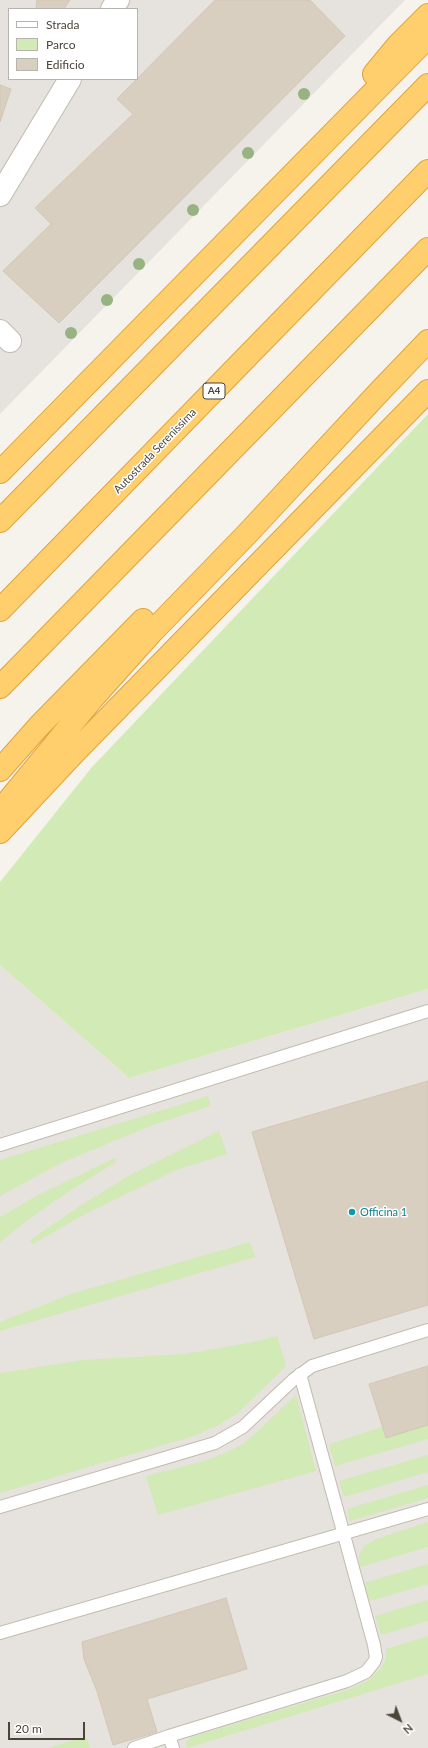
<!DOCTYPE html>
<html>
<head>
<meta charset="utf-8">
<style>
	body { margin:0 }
	#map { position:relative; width:428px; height:1748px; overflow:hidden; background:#f6f3ec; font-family:Lato,sans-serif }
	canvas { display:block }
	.legend { position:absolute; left:8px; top:8px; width:130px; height:72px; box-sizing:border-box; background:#fff; border:1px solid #b7b4b0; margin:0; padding:5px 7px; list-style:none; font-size:12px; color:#4b4439 }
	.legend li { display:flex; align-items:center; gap:8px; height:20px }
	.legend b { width:20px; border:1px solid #b7b4b0 }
	.north { position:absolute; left:380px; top:1700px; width:40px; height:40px; -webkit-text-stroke:3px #fff; paint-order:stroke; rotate:138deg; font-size:11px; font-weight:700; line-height:16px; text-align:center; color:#4b4439 }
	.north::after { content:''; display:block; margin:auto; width:14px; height:18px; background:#4b4439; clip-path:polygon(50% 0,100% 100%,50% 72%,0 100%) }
	.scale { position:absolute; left:8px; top:1722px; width:77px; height:18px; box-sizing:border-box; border:2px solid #4b4439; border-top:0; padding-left:5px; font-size:12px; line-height:14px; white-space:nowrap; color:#4b4439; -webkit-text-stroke:3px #fff; paint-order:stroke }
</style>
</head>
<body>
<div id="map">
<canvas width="428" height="1748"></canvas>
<ul class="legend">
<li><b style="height:5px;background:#fff"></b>Strada</li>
<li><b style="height:11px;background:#d2eab5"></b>Parco</li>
<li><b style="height:11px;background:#d8cfc1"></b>Edificio</li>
</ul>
<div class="north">N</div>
<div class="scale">20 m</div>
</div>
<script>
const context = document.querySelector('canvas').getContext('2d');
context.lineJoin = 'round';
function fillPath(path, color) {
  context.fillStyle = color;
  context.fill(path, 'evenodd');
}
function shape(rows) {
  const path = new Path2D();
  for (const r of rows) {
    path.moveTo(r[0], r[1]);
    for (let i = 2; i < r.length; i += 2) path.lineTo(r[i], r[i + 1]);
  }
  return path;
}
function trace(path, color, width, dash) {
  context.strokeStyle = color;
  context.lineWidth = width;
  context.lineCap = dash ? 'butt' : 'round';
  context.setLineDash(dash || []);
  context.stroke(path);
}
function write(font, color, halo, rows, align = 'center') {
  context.font = font + ' Lato,sans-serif';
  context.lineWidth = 3;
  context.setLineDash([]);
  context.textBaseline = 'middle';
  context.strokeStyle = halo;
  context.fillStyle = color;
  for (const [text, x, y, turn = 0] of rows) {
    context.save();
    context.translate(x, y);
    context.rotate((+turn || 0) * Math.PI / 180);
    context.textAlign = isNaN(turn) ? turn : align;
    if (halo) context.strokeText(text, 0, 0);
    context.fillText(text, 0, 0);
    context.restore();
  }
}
const industrial = shape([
	[0,0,405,0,0,414],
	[9,9,137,9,137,79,9,79],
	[0,965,129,1078,428,989,428,1748,0,1748]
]);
const green = shape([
	[428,414,428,989,129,1078,0,965,0,882,92,767],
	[208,1096,210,1106,153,1125,61,1163,0,1196,0,1160],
	[219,1131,227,1154,176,1170,85,1214,33,1244,30,1240,80,1206,130,1175],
	[115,1158,116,1162,68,1192,25,1222,0,1242,0,1217,40,1194],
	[250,1242,255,1257,0,1331,0,1322,71,1294],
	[277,1336,286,1366,238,1413,217,1426,194,1436,0,1493,0,1373,84,1360,185,1354,254,1342],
	[296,1395,316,1471,158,1515,146,1476,204,1461,225,1453,245,1443],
	[428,1425,428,1439,335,1466,329,1444,382,1427,386,1437],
	[428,1455,428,1472,344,1497,339,1481],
	[428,1485,428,1498,350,1521,347,1509],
	[428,1522,428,1547,360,1567,359,1556,364,1546,376,1539],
	[428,1564,428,1584,370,1601,364,1583],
	[428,1600,428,1621,381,1635,375,1616],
	[428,1636,428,1674,187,1748,186,1743,191,1737,350,1689,369,1680,381,1668,386,1659,386,1649],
	[86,1736,90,1748,48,1748]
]);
const building = shape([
	[37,0,70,0,64,9,36,9,37,0],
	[215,0,310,0,345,36,59,323,3,271,51,224,35,208,133,114,117,99,215,0],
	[0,85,11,89,0,122,0,85],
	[428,1081,428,1305,314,1339,252,1132,428,1081],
	[428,1366,428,1425,386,1438,369,1384,428,1366],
	[226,1598,247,1669,147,1699,157,1732,113,1745,97,1691,84,1659,82,1642,226,1598]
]);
const lane = shape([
	[0,1145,428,1011],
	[0,1507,215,1443,243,1427,293,1380,312,1366,428,1330],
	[0,1633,428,1509],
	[169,1736,173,1748],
	[134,1748,169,1736,347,1681,366,1672,374,1662,376,1657,374,1645,300,1374]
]);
const street = shape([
	[112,9,118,0],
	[0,195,70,79],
	[0,331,10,341]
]);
const highway = shape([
	[374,74,398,45,428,15],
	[0,472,428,37],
	[0,521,428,85],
	[0,610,428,171],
	[0,687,428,249],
	[0,770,39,726,143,620],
	[0,811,92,699,151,633,247,534,381,390,428,341],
	[0,832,74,753,428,391]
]);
const trees = [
	[304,94],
	[248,153],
	[193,210],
	[139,264],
	[107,300],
	[71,333]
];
const markers = [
	[352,1212,4,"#0f9aa8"]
];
const shields = [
	[214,391,22]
];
const shieldNames = [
	["A4",214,391]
];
const streetNames = [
	["Autostrada Serenissima",155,451,-46]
];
const cultureNames = [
	["Officina 1",360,1212]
];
fillPath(industrial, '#e6e2dd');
fillPath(green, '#d2eab5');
fillPath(building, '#d8cfc1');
trace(building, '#d3c7b4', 1);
trace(lane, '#c2bbae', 14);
trace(street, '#c2bbae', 24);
trace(highway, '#e0a43c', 24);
trace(lane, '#fff', 12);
trace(street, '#fff', 22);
trace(highway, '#ffcf6e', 22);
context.fillStyle = '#97b381';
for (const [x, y] of trees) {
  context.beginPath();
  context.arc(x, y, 6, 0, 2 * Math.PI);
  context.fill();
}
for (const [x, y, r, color] of markers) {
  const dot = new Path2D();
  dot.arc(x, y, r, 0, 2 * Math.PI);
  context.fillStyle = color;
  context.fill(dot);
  trace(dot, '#fff', 1.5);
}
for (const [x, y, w] of shields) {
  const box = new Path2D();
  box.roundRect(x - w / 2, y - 8, w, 16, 3);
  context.fillStyle = '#fff';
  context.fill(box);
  trace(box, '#4b4439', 1);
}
write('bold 10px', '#4b4439', null, shieldNames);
write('11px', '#4b4439', '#fff', streetNames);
write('11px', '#0d838f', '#fff', cultureNames, 'left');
</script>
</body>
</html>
